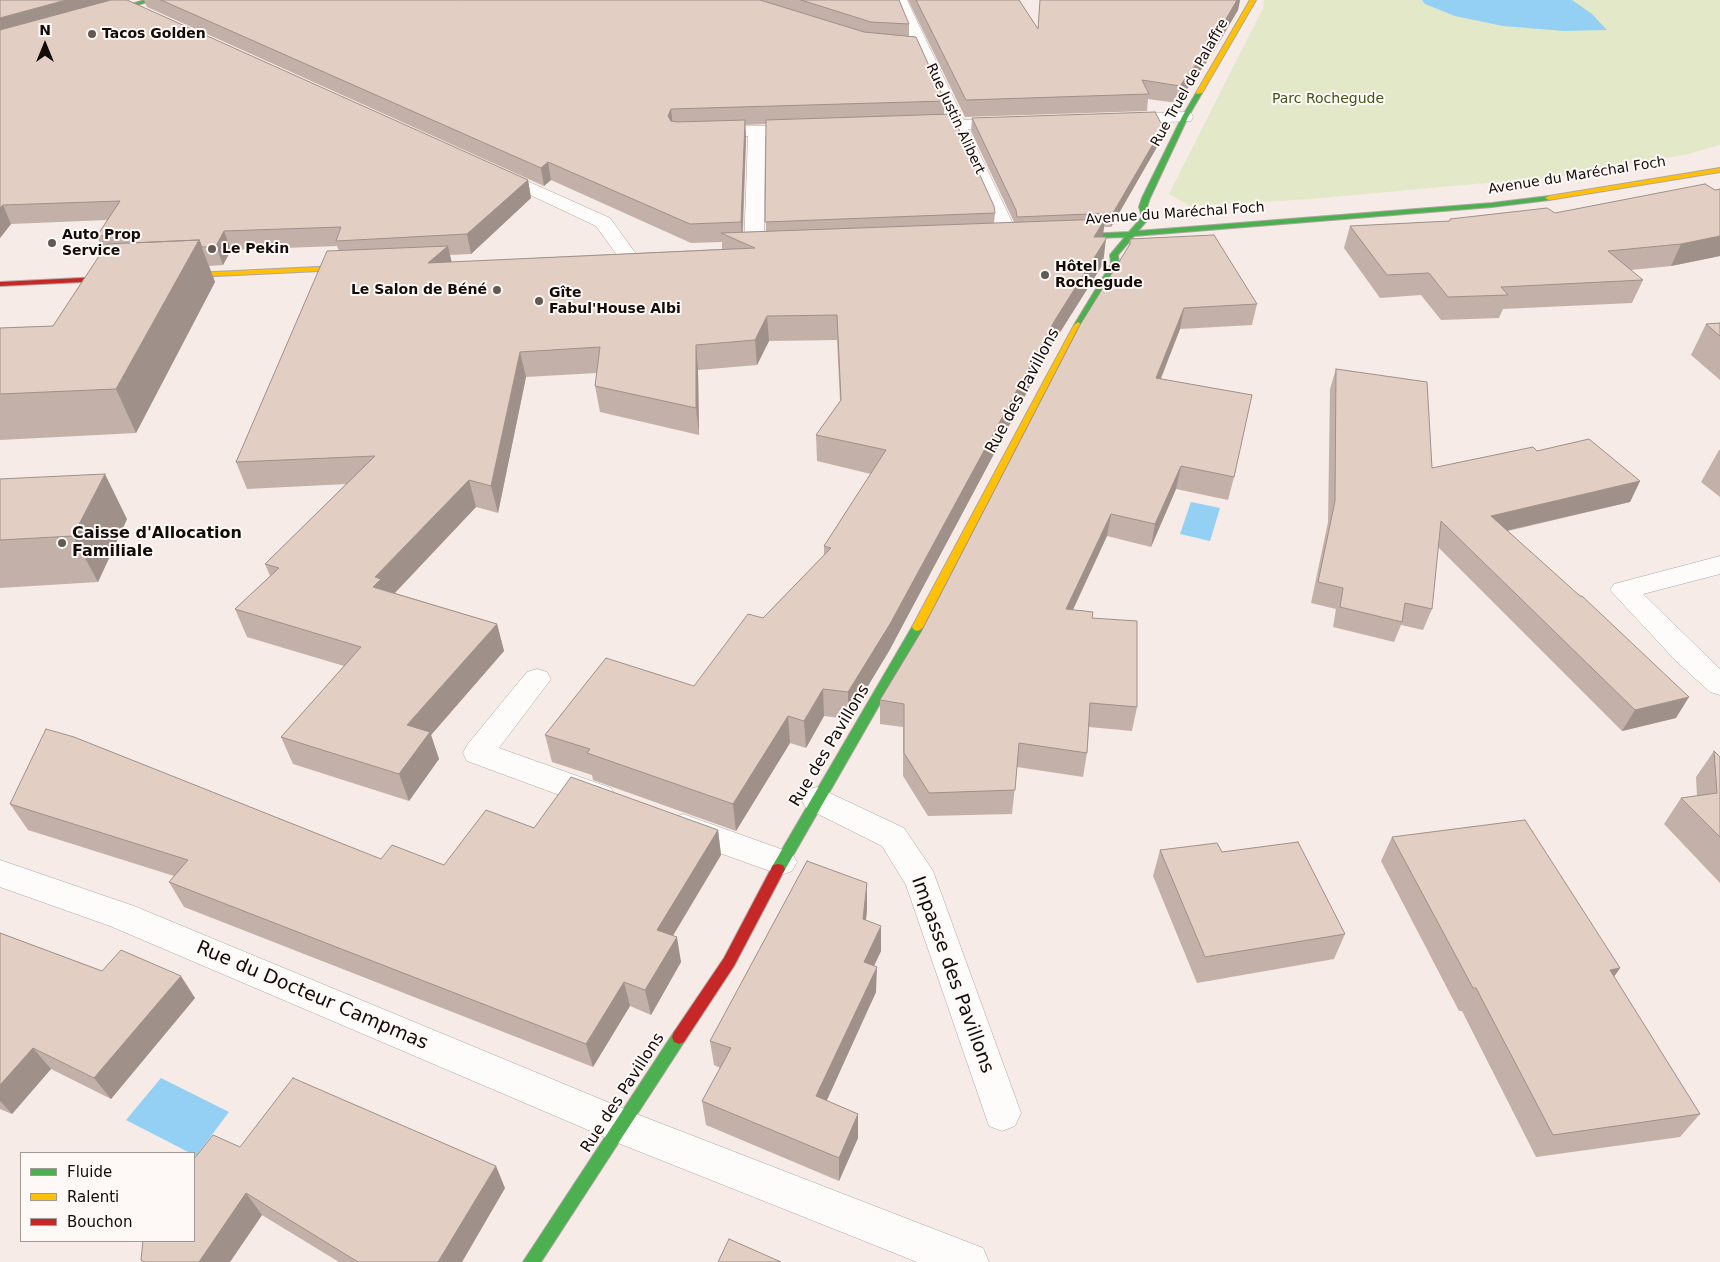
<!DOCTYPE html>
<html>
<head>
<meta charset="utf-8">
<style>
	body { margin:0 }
	#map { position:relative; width:1720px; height:1262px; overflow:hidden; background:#f6ebe6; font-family:"DejaVu Sans",sans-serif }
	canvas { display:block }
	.legend { position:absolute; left:20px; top:1152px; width:175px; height:90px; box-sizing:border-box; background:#fef9f7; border:1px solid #a09a97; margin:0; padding:6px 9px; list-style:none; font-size:15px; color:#130b08 }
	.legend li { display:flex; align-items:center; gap:10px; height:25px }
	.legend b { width:25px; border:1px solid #a09a97 }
	.north { position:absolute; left:20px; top:20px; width:50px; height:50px; -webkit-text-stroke:4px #fef9f7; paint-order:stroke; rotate:0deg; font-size:14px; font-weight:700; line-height:20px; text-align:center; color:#130b08 }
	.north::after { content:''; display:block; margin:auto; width:18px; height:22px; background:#130b08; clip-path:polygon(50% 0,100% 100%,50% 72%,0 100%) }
</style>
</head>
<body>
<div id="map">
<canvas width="1720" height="1262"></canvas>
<ul class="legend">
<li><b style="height:6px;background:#4caf50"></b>Fluide</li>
<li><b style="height:6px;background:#ffc107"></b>Ralenti</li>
<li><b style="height:6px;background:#c62828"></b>Bouchon</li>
</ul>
<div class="north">N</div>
</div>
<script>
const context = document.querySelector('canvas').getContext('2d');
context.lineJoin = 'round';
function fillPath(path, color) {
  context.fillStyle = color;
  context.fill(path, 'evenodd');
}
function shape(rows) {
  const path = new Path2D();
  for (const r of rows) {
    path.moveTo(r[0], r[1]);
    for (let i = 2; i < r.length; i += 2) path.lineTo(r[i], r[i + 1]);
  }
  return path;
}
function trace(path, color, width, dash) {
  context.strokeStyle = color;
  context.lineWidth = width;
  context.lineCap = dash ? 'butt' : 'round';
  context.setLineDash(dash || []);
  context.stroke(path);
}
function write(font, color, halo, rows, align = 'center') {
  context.font = font + ' "DejaVu Sans",sans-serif';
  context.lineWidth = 4;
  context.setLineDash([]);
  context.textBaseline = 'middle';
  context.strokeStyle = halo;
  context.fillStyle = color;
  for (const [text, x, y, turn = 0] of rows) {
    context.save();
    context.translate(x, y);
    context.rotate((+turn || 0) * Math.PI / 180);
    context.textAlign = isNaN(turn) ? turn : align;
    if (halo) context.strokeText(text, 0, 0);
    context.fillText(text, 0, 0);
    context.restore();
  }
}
const green = shape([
	[1264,0,1720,0,1720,145,1684,155,1562,176,1311,199,1190,206,1169,194,1263,8]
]);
const water = shape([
	[1422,0,1572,0,1592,14,1607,30,1564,31,1503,26,1455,16,1425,4],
	[1191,502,1220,508,1210,541,1180,534],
	[161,1078,229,1112,196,1156,126,1120]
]);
const lane = shape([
	[537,669,547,672,551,679,499,748,611,788,616,797,611,806,600,809,589,806,467,761,463,753,467,745,527,672,537,669],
	[683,814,792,853,797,862,792,871,781,875,672,836,667,827,672,818,683,814],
	[621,1108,983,1248,989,1262,917,1262,608,1139,602,1126,608,1113,621,1108]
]);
const street = shape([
	[893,0,907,0,964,120,1010,118,1016,119,1018,123,1016,127,1010,128,968,129,1013,224,1016,239,1013,243,1006,245,999,243,996,239,995,224,952,130,920,131,914,130,912,126,914,122,920,121,947,120,893,0],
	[1185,112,1191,113,1193,117,1191,121,1120,124,1114,123,1112,119,1114,115,1120,114,1185,112],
	[802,125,808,126,810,130,808,134,765,136,764,248,761,252,754,254,747,252,744,248,748,136,708,137,702,136,700,132,702,128,708,127,802,125],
	[496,167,610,218,636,254,633,258,626,260,619,258,596,226,490,176,487,172,490,168,496,167],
	[1720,556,1720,574,1643,594,1720,669,1720,695,1710,692,1676,661,1610,590,1614,584,1720,556],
	[817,787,904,828,933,871,1021,1113,1015,1126,1002,1131,989,1126,906,885,882,846,806,808,801,799,806,790,817,787],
	[0,860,134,906,634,1113,640,1126,634,1139,621,1144,110,926,0,887,0,860]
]);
const fast = shape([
	[145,0,154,0,100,16,97,14,145,0],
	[1199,91,1202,93,1188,117,1150,198,1147,207,1150,217,1138,231,1492,203,1549,196,1553,198,1549,200,1492,207,1134,236,1118,255,1119,264,1082,325,1081,327,1075,327,1074,325,1111,264,1110,255,1125,237,1065,239,1061,237,1065,235,1129,232,1142,217,1139,207,1142,198,1182,117,1196,93,1199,91],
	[918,623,924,627,783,873,778,874,773,873,771,869,773,865,912,627,918,623],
	[679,1030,684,1032,686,1037,684,1042,541,1262,523,1262,674,1032,679,1030]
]);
const slow = shape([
	[1250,0,1256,0,1202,93,1197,94,1196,93,1250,0],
	[1720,168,1720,172,1549,200,1545,198,1549,196,1720,168],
	[358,265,362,267,361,269,174,278,170,276,174,274,358,265],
	[1078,322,1082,325,924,627,918,631,914,630,912,627,1074,325,1078,322]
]);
const jam = shape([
	[121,276,124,276,124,280,0,286,0,282,121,276],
	[778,864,783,865,785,869,734,966,684,1042,679,1044,674,1042,672,1037,674,1032,724,958,773,865,778,864]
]);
const wall = shape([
	[0,0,108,1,528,180,531,198,471,254,450,255,452,262,722,249,722,242,691,243,551,180,544,186,147,7,144,0,899,0,909,24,909,36,945,101,944,114,995,213,994,223,1014,222,971,131,972,118,1161,140,1111,227,1104,227,1102,237,1103,264,1052,345,889,651,848,719,824,716,806,748,790,743,736,831,593,780,592,775,552,762,545,735,694,686,763,618,824,555,824,546,871,474,817,461,816,435,840,401,837,340,769,341,757,365,698,370,699,435,600,412,595,386,597,373,526,377,498,513,476,507,395,593,497,624,504,651,431,735,439,759,409,801,293,764,281,737,344,666,247,637,235,609,270,576,265,564,346,484,247,489,236,462,339,251,337,246,231,250,223,265,209,266,215,282,136,433,0,440,0,328,53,326,103,250,97,236,107,220,11,224,0,238],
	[766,124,766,231,743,232,746,138,745,125],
	[908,0,1019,0,1038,29,1040,0,1240,0,1238,10,1211,56,1177,103,1148,99,1147,111,965,117],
	[1720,189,1720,256,1671,266,1631,270,1643,280,1632,303,1503,309,1499,318,1441,320,1421,295,1380,298,1344,248,1350,226,1450,221,1450,219,1555,213,1715,190],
	[1130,239,1257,304,1252,325,1180,329,1161,379,1234,477,1228,500,1176,489,1151,547,1107,536,1073,610,1092,618,1137,707,1132,731,1089,727,1087,753,1083,777,1017,767,1012,814,928,816,903,776,903,727,880,724,880,700,921,632,1129,246],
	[1720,323,1720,380,1691,355,1706,324],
	[1336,369,1432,468,1537,451,1640,481,1630,502,1508,531,1676,718,1622,731,1438,547,1432,609,1423,630,1401,625,1394,642,1333,627,1336,609,1311,603,1328,522,1330,389],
	[1719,450,1720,450,1720,497,1701,482],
	[0,479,127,519,98,582,0,588],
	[1714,751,1720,757,1720,883,1664,824,1681,798,1697,796,1696,777],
	[10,804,381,859,444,865,534,828,718,830,721,855,673,936,681,962,651,1015,630,1006,593,1067,184,907,169,882,174,876,28,830],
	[1392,837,1620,968,1614,977,1700,1114,1680,1137,1536,1157,1462,1011,1459,1011,1381,861],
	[1160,850,1222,852,1345,934,1334,959,1197,983,1153,876],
	[867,883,867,909,866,920,881,951,874,966,876,992,826,1101,858,1114,858,1138,839,1181,706,1125,702,1101,720,1068,714,1065,710,1041],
	[0,933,102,971,195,998,111,1099,51,1069,12,1114,0,1109],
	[240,1147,505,1188,462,1262,339,1262,262,1215,230,1262,143,1262,141,1260]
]);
const shadedWall = shape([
	[66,0,108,0,110,5,0,36,0,18],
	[1237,0,1240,0,1238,10,1211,56,1177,103,1180,86],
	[671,109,673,127,668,116],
	[745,120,746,138,742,241,741,222],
	[1163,127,1161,140,1111,227,1113,213],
	[548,162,551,180,544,186,541,168],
	[528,180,531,198,471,254,467,234],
	[3,205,11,224,0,238,0,208],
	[1105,219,1102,243,1094,237],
	[224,231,231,250,223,265,216,246],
	[1720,236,1720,256,1671,266,1681,244],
	[1106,239,1103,264,1052,345,889,651,848,719,848,692,1055,320],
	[199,240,215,282,136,433,116,389],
	[448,246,453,270,428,263],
	[1184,308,1180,329,1152,400,1156,378],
	[767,316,769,341,757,365,755,340],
	[696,345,698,370,699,435,696,408],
	[520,352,526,377,498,513,491,486],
	[1181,466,1176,489,1151,547,1155,524],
	[105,474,127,519,98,582,73,536],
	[469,480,476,507,388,600,373,587,375,577],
	[1640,481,1630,502,1483,536,1491,516],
	[1111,514,1107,536,1062,633,1066,609],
	[497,624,504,651,431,735,439,759,409,801,399,774,407,725],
	[823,689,824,716,806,748,804,721],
	[1689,697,1676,718,1622,731,1635,710],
	[788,716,790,743,736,831,733,804],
	[718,830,721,855,661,955,657,930],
	[867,883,867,909,863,945,863,919],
	[881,926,881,951,864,987,864,962],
	[677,937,681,962,651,1015,645,990],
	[877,967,876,992,818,1120,816,1096],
	[1620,968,1603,992,1610,970],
	[181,976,195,998,111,1099,94,1078],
	[624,982,630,1006,593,1067,586,1044],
	[33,1048,51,1069,12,1114,0,1101,0,1085],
	[858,1114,858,1138,839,1181,839,1158],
	[496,1166,505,1188,462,1262,438,1262],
	[246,1193,262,1215,230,1262,199,1262]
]);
const building = shape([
	[0,0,66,0,0,18,0,0],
	[111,0,127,0,528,180,467,234,336,241,341,227,224,231,216,246,202,247,199,240,131,243,137,235,97,236,120,201,3,205,0,208,0,30,111,0],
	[161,0,760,0,864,32,916,37,945,101,671,109,668,116,671,121,677,122,745,120,741,222,690,224,548,162,541,168,161,0],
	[801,0,899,0,909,24,871,22,801,0],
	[916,0,1019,0,1038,29,1040,0,1237,0,1214,40,1180,86,1142,80,1149,94,966,100,916,0],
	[1155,112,1163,127,1113,213,1017,217,1016,210,972,118,1155,112],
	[952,114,994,206,995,213,765,222,766,120,952,114],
	[1705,184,1715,190,1720,189,1720,236,1681,244,1608,251,1643,280,1501,287,1508,295,1448,297,1429,273,1387,275,1350,226,1450,221,1450,219,1547,208,1555,213,1705,184],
	[1105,219,1094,237,1106,237,1106,239,1055,320,890,624,848,692,823,689,804,721,788,716,733,804,587,753,590,749,545,735,606,658,694,686,748,614,763,618,831,548,824,546,886,450,816,435,841,400,837,315,767,316,755,340,696,345,696,408,595,386,600,347,520,352,491,486,469,480,375,577,381,579,373,587,497,624,407,725,430,732,399,774,281,737,361,647,235,609,279,568,265,564,375,456,236,462,327,251,448,246,428,263,755,248,721,233,1105,219],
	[1214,235,1257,304,1184,308,1156,378,1252,395,1234,477,1181,466,1155,524,1111,514,1066,609,1093,612,1092,618,1137,621,1137,707,1090,703,1087,753,1019,743,1015,790,929,793,904,753,904,704,880,700,921,632,1080,325,1130,244,1130,239,1214,235],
	[199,240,116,389,0,394,0,328,53,326,107,244,199,240],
	[1720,323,1720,336,1706,324,1720,323],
	[1336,369,1427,382,1432,468,1533,447,1537,451,1589,439,1640,481,1491,516,1580,596,1582,596,1689,697,1635,710,1441,521,1432,609,1405,603,1402,622,1340,607,1343,588,1318,582,1335,501,1336,369],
	[105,474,73,536,0,540,0,479,105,474],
	[46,729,74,737,381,859,392,845,444,865,486,810,534,828,571,777,718,830,657,930,677,937,645,990,624,982,586,1044,169,882,188,860,10,804,46,729],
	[1714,751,1720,757,1720,837,1681,798,1717,793,1714,751],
	[1525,820,1620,968,1610,970,1700,1114,1553,1135,1476,988,1473,988,1392,837,1525,820],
	[1298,842,1345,934,1205,957,1160,850,1217,843,1222,852,1298,842],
	[807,861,867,883,863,919,881,926,864,962,877,967,816,1096,858,1114,839,1158,702,1101,731,1048,710,1041,807,861],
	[0,933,102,971,121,950,181,976,94,1078,33,1048,0,1085,0,933],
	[293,1078,496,1166,438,1262,358,1262,246,1193,199,1262,145,1262,141,1260,143,1241,194,1241,194,1159,213,1135,240,1147,293,1078],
	[729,1239,781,1262,718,1262,729,1239]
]);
const markers = [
	[92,34,5,"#625956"],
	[52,243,5,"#625956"],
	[212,249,5,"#625956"],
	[1045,275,5,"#625956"],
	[497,290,5,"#625956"],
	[539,301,5,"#625956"],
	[62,543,5,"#625956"]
];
const farPoinames = [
	["Tacos Golden",102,34],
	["Auto Prop",62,235],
	["Service",62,251],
	["Le Pekin",222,249],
	["Hôtel Le",1055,267],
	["Rochegude",1055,283],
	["Le Salon de Béné",487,290,"right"],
	["Gîte",549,293],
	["Fabul'House Albi",549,309]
];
const farStreetnames = [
	["Rue Truel de Palaffre",1190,83,-61],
	["Rue Justin Alibert",955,119,65],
	["Avenue du Maréchal Foch",1577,176,-9],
	["Avenue du Maréchal Foch",1175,214,-4]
];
const farParknames = [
	["Parc Rochegude",1328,99]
];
const streetNames = [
	["Rue des Pavillons",1023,391,-62],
	["Rue des Pavillons",830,746,-59],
	["Rue des Pavillons",623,1093,-57]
];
const poiNames = [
	["Caisse d'Allocation",72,534],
	["Familiale",72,552]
];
const nearStreetnames = [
	["Impasse des Pavillons",952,975,70],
	["Rue du Docteur Campmas",312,996,23]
];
fillPath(green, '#e3e9c8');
fillPath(water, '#93d0f3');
trace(lane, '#b0a6a2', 1);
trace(street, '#b0a6a2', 1);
trace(fast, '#b0a6a2', 2);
trace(slow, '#b0a6a2', 2);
trace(jam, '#b0a6a2', 2);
fillPath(lane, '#fefcfb');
fillPath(street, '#fefcfb');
fillPath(fast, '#4caf50');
fillPath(slow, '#ffc107');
fillPath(jam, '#c62828');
fillPath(wall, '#c3b1a9');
fillPath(shadedWall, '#9f9089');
fillPath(building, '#e3cec4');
trace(building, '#9f9089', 1);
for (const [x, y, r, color] of markers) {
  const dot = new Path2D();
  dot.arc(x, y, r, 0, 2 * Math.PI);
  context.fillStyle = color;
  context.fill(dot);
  trace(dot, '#fef9f7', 2);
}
write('bold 14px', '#130b08', '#fef9f7', farPoinames, 'left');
write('14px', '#130b08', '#fef9f7', farStreetnames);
write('14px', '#425418', '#fef9f7', farParknames);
write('16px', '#130b08', '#fef9f7', streetNames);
write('bold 16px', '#130b08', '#fef9f7', poiNames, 'left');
write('19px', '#130b08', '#fef9f7', nearStreetnames);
</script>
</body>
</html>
